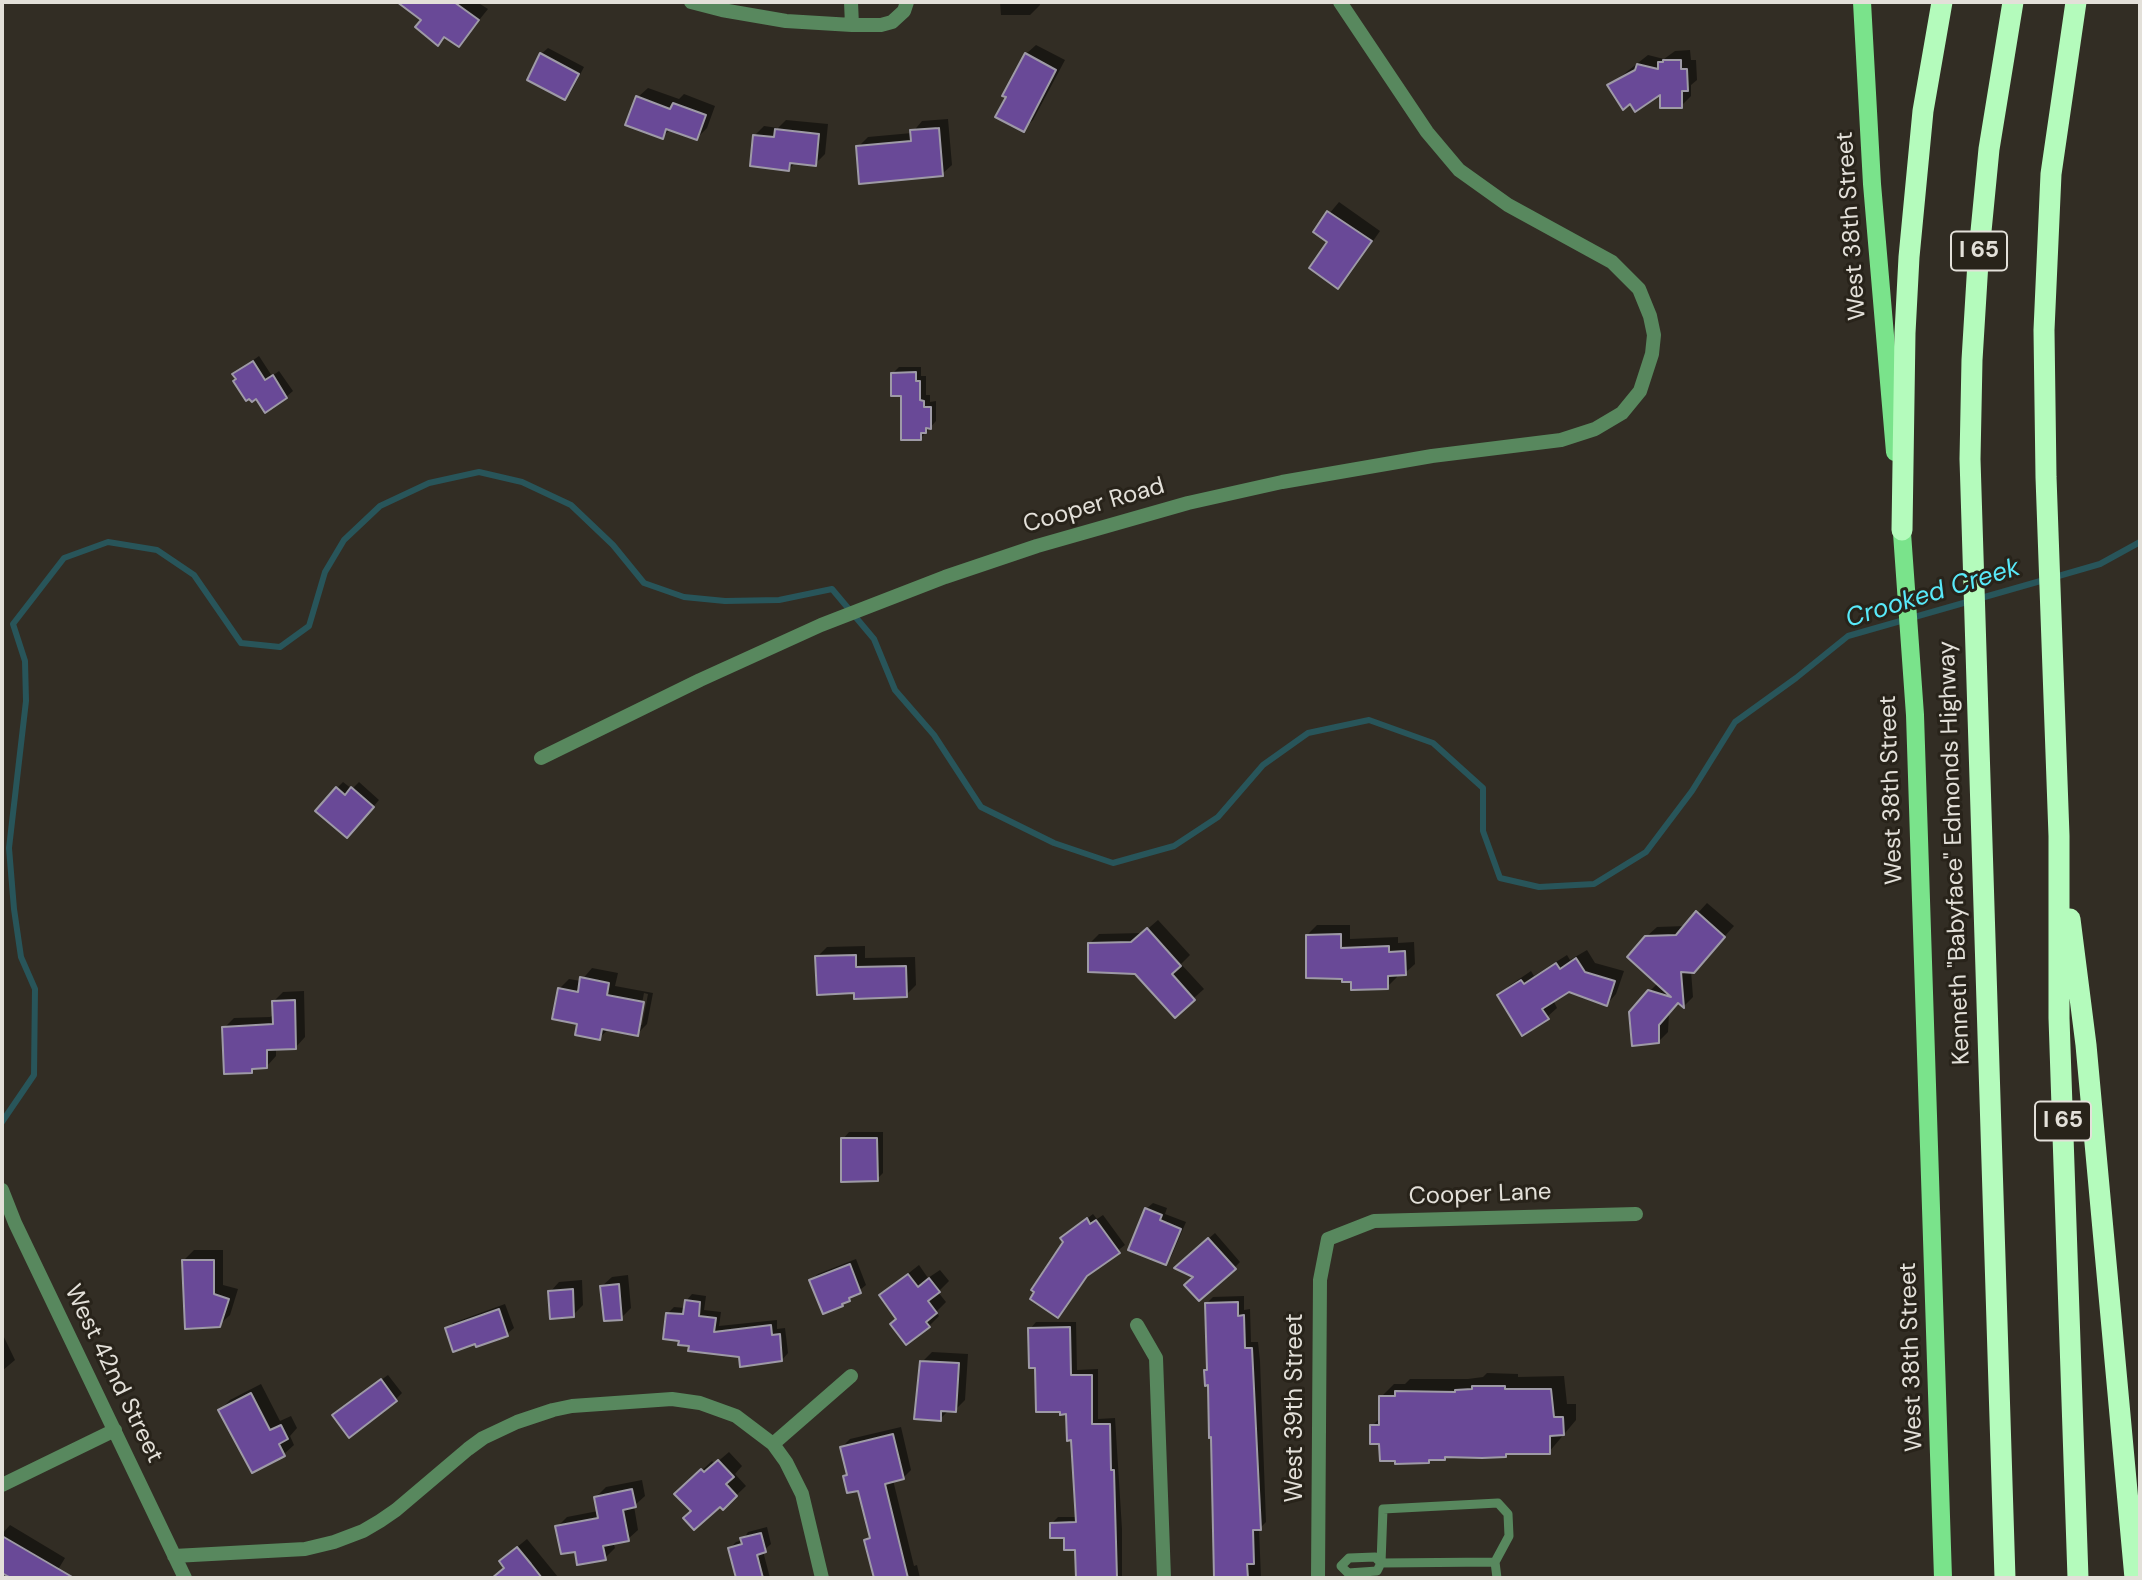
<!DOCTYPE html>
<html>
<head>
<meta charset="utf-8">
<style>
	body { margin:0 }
	#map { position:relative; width:2142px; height:1580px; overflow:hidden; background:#322d24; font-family:"DM Sans",sans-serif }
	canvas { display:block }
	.frame { position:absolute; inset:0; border:4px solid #e3e0d9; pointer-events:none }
</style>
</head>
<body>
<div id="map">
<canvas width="2142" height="1580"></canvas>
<div class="frame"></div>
</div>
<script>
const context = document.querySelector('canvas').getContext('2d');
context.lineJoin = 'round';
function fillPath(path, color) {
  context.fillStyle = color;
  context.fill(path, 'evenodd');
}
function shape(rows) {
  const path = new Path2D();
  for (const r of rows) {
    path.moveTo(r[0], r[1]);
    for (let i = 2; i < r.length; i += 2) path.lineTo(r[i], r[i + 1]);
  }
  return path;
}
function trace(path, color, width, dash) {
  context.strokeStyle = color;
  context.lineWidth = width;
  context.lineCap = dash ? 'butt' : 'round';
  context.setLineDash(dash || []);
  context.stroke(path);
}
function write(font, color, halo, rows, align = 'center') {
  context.font = font + ' "DM Sans",sans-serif';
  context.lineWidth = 6;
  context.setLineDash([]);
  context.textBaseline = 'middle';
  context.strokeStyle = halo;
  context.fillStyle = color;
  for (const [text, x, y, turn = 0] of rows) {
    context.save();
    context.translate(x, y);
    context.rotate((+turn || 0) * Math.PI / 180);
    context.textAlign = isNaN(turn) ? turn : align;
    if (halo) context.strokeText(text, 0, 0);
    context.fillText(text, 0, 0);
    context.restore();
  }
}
const shadow = shape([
	[402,2,477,2,488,9,459,45],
	[1000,2,1040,2,1040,5,1030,15,1001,15],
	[1036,45,1065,60,1033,120,1023,130,1026,54],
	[548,48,584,67,571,92,565,98,541,54],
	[1690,50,1691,60,1696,60,1697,80,1691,85,1691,96,1681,106,1661,92,1631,102,1609,86,1648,55,1664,59,1675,51],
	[648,88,679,99,684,94,715,106,707,128,697,138,671,129,662,137,638,97],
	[948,119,952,165,942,174,858,147,868,137,912,133,922,121],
	[786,120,828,124,825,154,815,164,796,162,789,169,754,136,764,126,778,128],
	[1339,202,1380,231,1348,277,1338,287,1330,241,1315,231],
	[259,356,272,376,279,371,293,391,286,397,257,397,237,379,234,374],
	[899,367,921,367,921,376,926,376,926,395,930,395,930,402,936,401,936,421,921,438,893,373],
	[343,782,352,789,359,782,379,800,353,830,337,788],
	[1707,903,1734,926,1703,960,1691,971,1693,997,1684,1006,1679,1001,1669,1013,1668,1032,1658,1042,1650,991,1658,983,1646,937,1657,927,1686,926],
	[1158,920,1190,955,1181,964,1204,989,1175,1015,1136,973,1089,944,1099,934,1143,933],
	[1317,925,1350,925,1350,939,1398,937,1398,943,1414,942,1415,964,1405,973,1397,974,1397,977,1387,987,1353,980,1307,935],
	[865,946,865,958,915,957,916,985,906,995,855,992,817,957,827,947],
	[1587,950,1595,963,1624,971,1616,994,1607,1004,1569,990,1553,1000,1557,1008,1547,1017,1499,996,1509,986,1531,971,1534,976,1567,955,1570,960],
	[592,968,618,973,615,986,653,993,647,1024,637,1034,609,1029,599,1038,579,1023,559,989,569,979,581,981],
	[644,993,648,994,642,1025,638,1025],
	[304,991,305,1037,296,1047,276,1048,276,1056,267,1066,256,1067,251,1071,224,1028,234,1018,270,1017,274,1015,273,1002,283,992],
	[849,1132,883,1132,883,1173,877,1179,843,1139],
	[1153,1203,1167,1208,1165,1214,1186,1222,1171,1257,1165,1263,1146,1209],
	[1093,1214,1097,1219,1103,1215,1125,1245,1090,1272,1058,1316,1065,1242,1062,1238],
	[1215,1233,1240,1262,1234,1268,1196,1276,1182,1262],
	[194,1250,223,1250,223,1285,238,1289,230,1315,219,1325,184,1260],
	[856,1259,866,1285,842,1305,824,1312,811,1280,818,1274],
	[919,1265,928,1278,940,1270,949,1281,938,1292,946,1302,936,1312,939,1316,929,1326,898,1319,881,1295],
	[628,1275,631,1308,621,1318,602,1286,612,1277],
	[582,1280,583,1305,573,1315,550,1292,559,1282],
	[692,1294,706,1296,704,1310,721,1312,719,1326,777,1320,777,1329,785,1328,788,1353,782,1360,741,1355,691,1345,681,1339,668,1313,674,1307,685,1308,686,1301],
	[1244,1296,1244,1310,1250,1309,1251,1342,1258,1342,1260,1361,1266,1522,1259,1529,1261,1578,1214,1578,1213,1436,1210,1384,1206,1370,1209,1367,1206,1304,1213,1297],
	[505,1304,514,1328,507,1334,477,1345,447,1329,453,1323],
	[1036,1322,1076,1322,1077,1370,1098,1369,1098,1419,1115,1418,1122,1529,1122,1578,1078,1578,1076,1548,1052,1523,1058,1517,1077,1517,1073,1438,1068,1413,1037,1366,1030,1329],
	[2,1333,15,1360,2,1371],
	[932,1352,968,1354,965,1400,955,1410,949,1410,940,1419,922,1362],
	[1487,1373,1518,1374,1518,1377,1564,1376,1567,1404,1576,1404,1576,1420,1549,1452,1447,1456,1445,1458,1431,1458,1428,1461,1381,1442,1372,1426,1381,1417,1381,1397,1394,1384,1405,1384,1410,1379,1468,1379,1483,1377],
	[388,1375,402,1393,396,1399,341,1409],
	[261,1384,280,1421,291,1416,297,1428,290,1436,294,1445,284,1454,220,1410,230,1400],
	[901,1427,911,1470,903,1478,893,1480,914,1566,917,1565,920,1578,876,1578,866,1540,871,1535,859,1488,845,1476,849,1473,842,1447,850,1439],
	[729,1452,742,1466,735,1474,746,1486,723,1508,720,1504,693,1511,687,1484,712,1461,715,1464],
	[642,1480,645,1496,634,1506,638,1530,628,1539,613,1542,615,1548,605,1558,577,1550,557,1527,567,1517,598,1511,596,1497,606,1487],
	[10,1525,65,1558,53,1578,15,1578,2,1571,2,1534],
	[767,1527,771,1544,763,1551,770,1578,738,1578,730,1548,736,1542,743,1540,748,1532],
	[527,1539,558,1577,492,1578,506,1567,511,1552]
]);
const stream = shape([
	[2055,577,2100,564,2140,542],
	[2,1122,34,1075,35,989,21,957,14,909,9,848,26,701,25,661,13,624,64,558,108,542,157,550,194,575,241,643,280,647,309,626,325,572,344,540,380,506,429,483,479,472,522,482,571,505,613,545,644,583,684,597,725,601,779,600,832,589,874,639,895,690,934,735,981,807,1054,843,1113,863,1174,846,1218,817,1263,765,1308,733,1369,720,1433,743,1483,788,1483,831,1500,878,1539,887,1594,884,1646,852,1692,791,1735,722,1796,678,1848,636,2044,580]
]);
const building = shape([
	[397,2,454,2,479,20,459,47,444,37,438,46,415,27,421,20,397,2],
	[540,53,579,74,565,100,527,80,540,53],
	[1025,53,1056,70,1024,132,995,117,1006,97,1002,96,1025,53],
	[1663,60,1681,60,1681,69,1687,69,1688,91,1682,91,1682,108,1660,108,1660,95,1635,112,1630,104,1623,110,1607,85,1635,70,1637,64,1658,69,1658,62,1663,62,1663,60],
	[636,96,670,109,673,103,706,115,697,140,666,129,663,139,625,125,636,96],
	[939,128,943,176,859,184,856,146,911,141,910,130,939,128],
	[775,129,819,134,816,166,790,163,789,171,750,166,753,135,774,137,775,129],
	[1327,211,1372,241,1338,289,1309,268,1327,242,1313,232,1327,211],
	[253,361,265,380,273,375,287,398,265,413,256,399,252,402,249,399,246,401,233,381,236,379,232,374,253,361],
	[916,372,916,381,920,381,920,400,924,401,924,407,931,407,931,429,926,428,926,433,921,433,921,440,901,440,901,396,891,396,891,373,916,372],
	[336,787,345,795,351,787,374,807,347,838,315,811,336,787],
	[1696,911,1725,937,1694,973,1681,972,1684,1008,1678,1003,1659,1025,1659,1043,1632,1046,1629,1012,1648,990,1671,997,1627,957,1645,936,1676,935,1696,911],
	[1147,928,1181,966,1172,974,1195,1000,1175,1018,1135,974,1088,972,1088,943,1131,942,1147,928],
	[1341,934,1341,948,1389,946,1389,952,1405,951,1406,975,1388,976,1388,989,1351,990,1351,982,1342,982,1342,979,1306,978,1306,935,1341,934],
	[856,955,856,967,906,966,907,997,854,999,854,993,817,995,815,956,856,955],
	[1576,958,1585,972,1615,981,1607,1006,1569,992,1542,1009,1549,1019,1522,1036,1497,995,1521,980,1524,984,1556,963,1560,969,1576,958],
	[580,977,609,983,607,995,644,1002,638,1036,602,1029,600,1040,575,1035,577,1024,552,1019,558,988,578,992,580,977],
	[295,1000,296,1049,267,1050,267,1068,252,1069,252,1073,224,1074,222,1027,273,1024,272,1001,295,1000],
	[841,1138,877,1138,878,1181,841,1182,841,1138],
	[1145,1208,1162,1215,1160,1220,1181,1229,1166,1265,1128,1250,1145,1208],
	[1087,1218,1090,1224,1096,1220,1120,1253,1087,1276,1058,1318,1030,1299,1034,1292,1031,1290,1063,1242,1060,1238,1087,1218],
	[1208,1238,1236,1269,1199,1301,1184,1285,1193,1277,1174,1268,1208,1238],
	[182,1260,214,1260,214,1294,229,1299,220,1327,185,1329,182,1260],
	[850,1264,861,1293,849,1298,850,1301,842,1304,843,1306,823,1314,809,1280,850,1264],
	[908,1274,918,1287,929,1278,940,1292,928,1301,937,1313,926,1322,930,1327,906,1345,890,1324,896,1319,879,1295,908,1274],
	[619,1284,622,1320,604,1321,600,1286,619,1284],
	[573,1289,574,1317,550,1319,548,1291,573,1289],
	[685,1300,700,1302,699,1316,716,1318,714,1332,771,1325,772,1335,780,1334,782,1361,740,1367,739,1357,688,1351,689,1346,678,1345,679,1341,663,1339,666,1313,683,1314,685,1300],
	[1238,1302,1238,1316,1244,1315,1245,1348,1252,1348,1261,1530,1253,1530,1254,1564,1247,1564,1248,1578,1214,1578,1211,1437,1209,1438,1208,1385,1205,1386,1204,1370,1207,1370,1205,1303,1238,1302],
	[499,1309,508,1336,476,1347,475,1344,453,1352,445,1328,499,1309],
	[1070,1327,1071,1375,1092,1375,1092,1424,1110,1424,1111,1470,1114,1470,1117,1578,1076,1578,1075,1550,1064,1550,1064,1538,1050,1538,1050,1523,1076,1522,1071,1440,1067,1441,1066,1414,1060,1415,1060,1412,1036,1412,1035,1368,1029,1368,1028,1328,1070,1327],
	[920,1361,959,1363,956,1412,941,1411,941,1421,914,1419,920,1361],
	[381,1379,397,1401,349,1438,332,1415,381,1379],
	[1472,1386,1505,1386,1505,1389,1551,1389,1554,1417,1563,1417,1564,1435,1550,1436,1550,1454,1506,1454,1506,1457,1482,1458,1445,1457,1445,1460,1429,1460,1429,1463,1395,1464,1395,1461,1380,1461,1379,1444,1370,1444,1370,1425,1379,1425,1379,1396,1395,1396,1395,1391,1455,1392,1455,1390,1472,1389,1472,1386],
	[251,1393,270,1430,281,1425,288,1439,279,1444,285,1456,252,1473,218,1410,251,1393],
	[893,1434,904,1479,885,1484,908,1578,874,1578,864,1540,870,1538,858,1491,847,1493,843,1476,847,1475,840,1447,893,1434],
	[718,1460,734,1477,726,1484,737,1496,723,1510,720,1507,694,1530,683,1518,691,1511,674,1494,701,1469,704,1472,718,1460],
	[632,1489,636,1507,623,1510,629,1541,603,1546,606,1560,577,1565,575,1552,561,1554,555,1526,598,1518,594,1497,632,1489],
	[761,1533,766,1552,757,1555,763,1578,736,1578,728,1548,742,1544,740,1538,761,1533],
	[2,1536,74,1578,11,1578,2,1573,2,1536],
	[517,1547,531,1564,542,1578,492,1578,504,1568,499,1561,517,1547]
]);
const service = shape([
	[1495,1562,1381,1563,1375,1557,1349,1558,1341,1566,1348,1573,1377,1571,1381,1563,1383,1509,1498,1503,1508,1514,1509,1536,1495,1562,1497,1578]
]);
const minor = shape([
	[691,2,722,10,786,21,852,25],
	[851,2,852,25,881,25,892,22,904,11,907,2],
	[541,758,700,680,821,625,945,577,1037,546,1188,503,1282,482,1432,456,1561,440,1595,429,1622,413,1640,391,1652,354,1654,335,1650,316,1639,289,1612,262,1508,205,1459,170,1427,132,1340,2],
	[2,1190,15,1223,185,1578],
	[1137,1325,1156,1358,1164,1578],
	[773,1444,851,1376],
	[2,1485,115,1430],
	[174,1556,305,1549,334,1542,363,1531,380,1521,396,1510,468,1449,483,1438,517,1422,553,1410,572,1406,672,1399,700,1403,736,1416,773,1444,786,1462,802,1494,822,1578],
	[1318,1578,1320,1280,1328,1239,1374,1221,1636,1214]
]);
const primary = shape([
	[1862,2,1872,184,1895,452],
	[1901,519,1915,715,1943,1578]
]);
const motorway = shape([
	[2076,2,2051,174,2044,330,2046,477,2059,836,2059,1018,2078,1578],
	[1902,530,1905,333,1909,257,1923,111,1942,2],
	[2070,919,2086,1045,2135,1578],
	[2005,1578,1970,459,1972,360,1978,262,1989,149,2013,2]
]);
const shields = [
	[1979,251,56],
	[2063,1121,56]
];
const shieldNames = [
	["I 65",1979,251],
	["I 65",2063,1121]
];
const streetNames = [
	["West 38th Street",1852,226,-94],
	["Cooper Road",1094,506,-16],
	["West 38th Street",1892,790,-92],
	["Kenneth \"Babyface\" Edmonds Highway",1955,853,-92],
	["Cooper Lane",1480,1195,-2],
	["West 38th Street",1912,1357,-92],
	["West 42nd Street",113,1374,64],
	["West 39th Street",1296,1408,-90]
];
const waterNames = [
	["Crooked Creek",1933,594,-17]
];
fillPath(shadow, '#0007');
trace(stream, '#28555a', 6);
fillPath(building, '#694997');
trace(building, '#9e9aa6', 2);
trace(service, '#58885e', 9);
trace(minor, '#58885e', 14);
trace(primary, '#7ae38b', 18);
trace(motorway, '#b4fbbc', 21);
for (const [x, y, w] of shields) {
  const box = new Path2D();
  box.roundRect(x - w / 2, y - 19.5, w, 39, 5);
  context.fillStyle = '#28231a';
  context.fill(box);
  trace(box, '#e3e0d9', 2);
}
write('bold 23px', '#e3e0d9', null, shieldNames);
write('24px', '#e3e0d9', '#28231a', streetNames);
write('italic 26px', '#58e9f9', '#28231a', waterNames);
</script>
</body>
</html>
